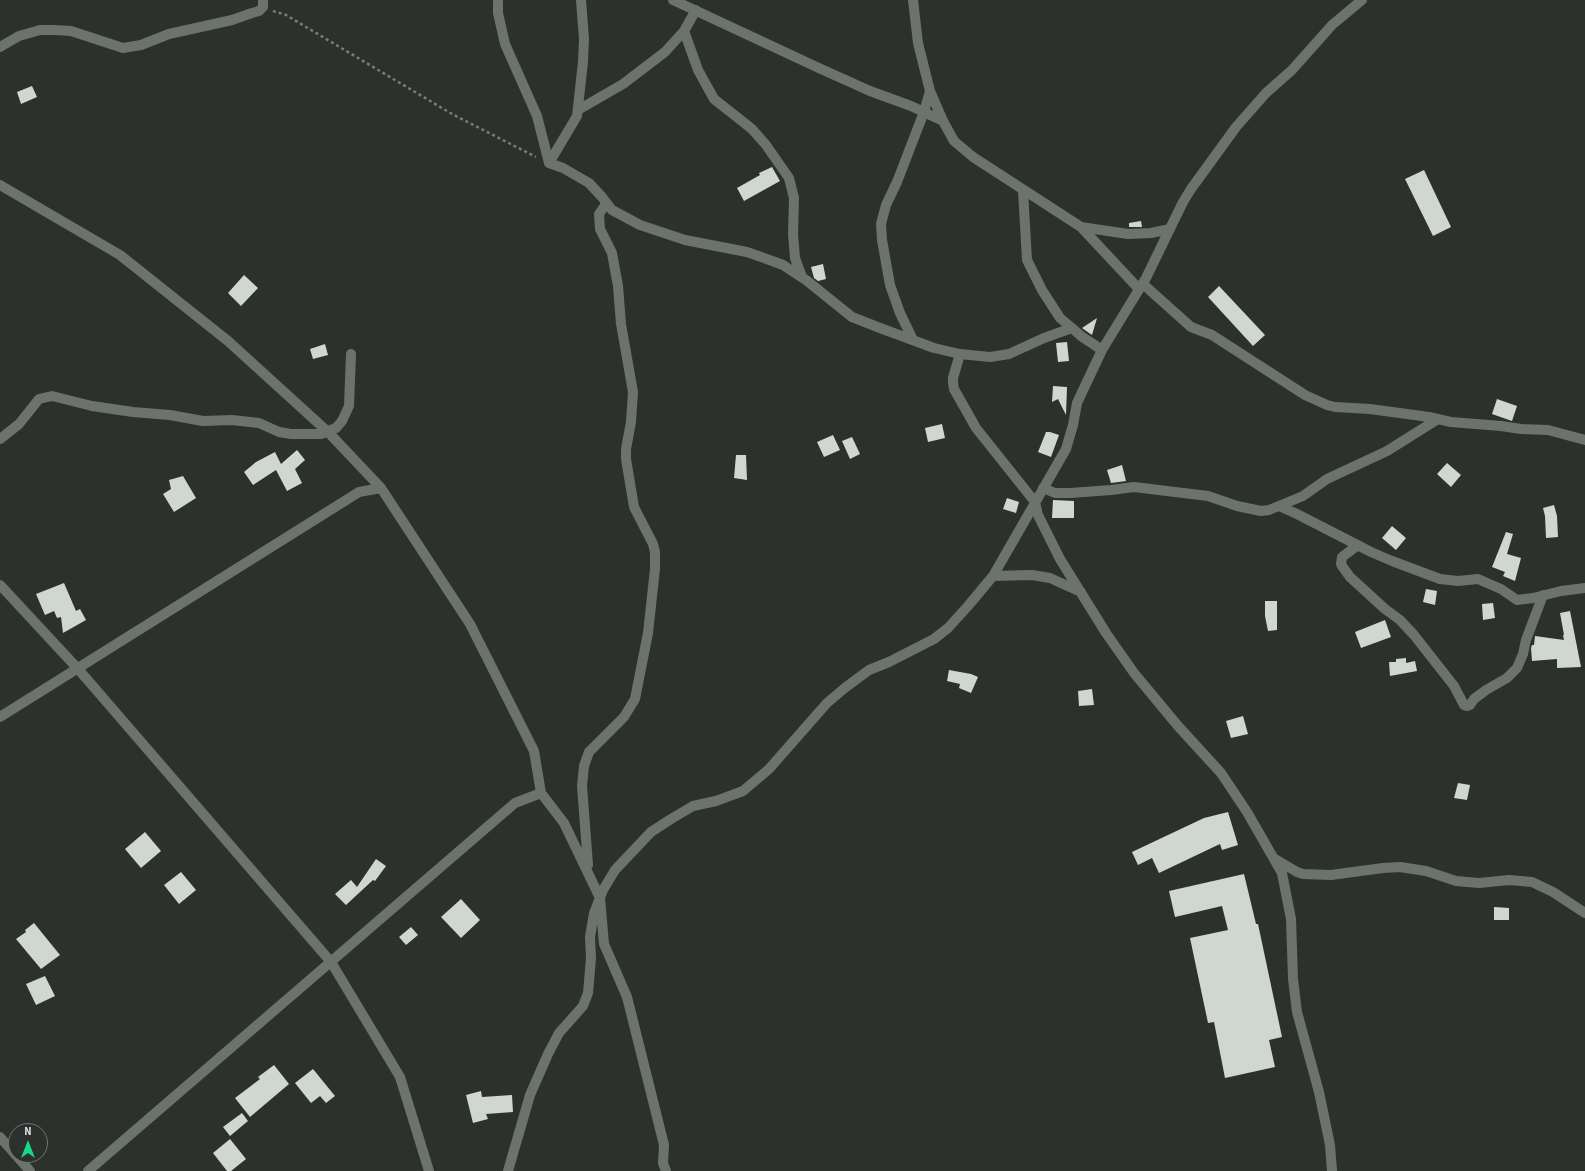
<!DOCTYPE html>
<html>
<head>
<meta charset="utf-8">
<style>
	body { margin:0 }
	#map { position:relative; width:1585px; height:1171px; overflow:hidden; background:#2c312e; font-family:"Source Sans 3",sans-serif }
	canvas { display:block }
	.north { position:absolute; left:8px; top:1123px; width:40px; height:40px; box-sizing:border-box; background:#2c312e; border:1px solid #727673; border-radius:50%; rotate:0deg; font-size:11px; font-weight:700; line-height:16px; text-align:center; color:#dadddb }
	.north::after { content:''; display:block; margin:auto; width:14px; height:18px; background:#18d989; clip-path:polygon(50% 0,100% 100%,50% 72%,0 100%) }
</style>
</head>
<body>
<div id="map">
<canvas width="1585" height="1171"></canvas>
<div class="north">N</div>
</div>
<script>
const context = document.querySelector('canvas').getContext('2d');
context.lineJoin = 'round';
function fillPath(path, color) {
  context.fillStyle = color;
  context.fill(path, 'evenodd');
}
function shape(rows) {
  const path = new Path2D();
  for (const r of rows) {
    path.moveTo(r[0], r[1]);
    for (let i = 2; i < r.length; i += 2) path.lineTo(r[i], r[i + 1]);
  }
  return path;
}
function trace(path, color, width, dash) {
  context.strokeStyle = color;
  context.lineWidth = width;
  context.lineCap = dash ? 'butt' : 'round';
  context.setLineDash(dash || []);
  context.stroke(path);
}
const building = shape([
	[32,86,37,97,21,104,17,92],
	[772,167,780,181,744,201,737,188,760,175,759,173],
	[1424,170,1451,227,1433,236,1405,179],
	[1141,221,1142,227,1129,227,1129,223],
	[823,264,826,279,818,281,814,278,811,267],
	[244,275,258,288,241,306,228,293],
	[1219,286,1265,335,1253,346,1208,297],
	[1097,318,1092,335,1082,328],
	[1067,342,1069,361,1058,362,1056,343],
	[325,344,328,355,313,359,310,349],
	[1053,386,1067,387,1066,415,1058,399,1052,402],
	[1497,399,1517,406,1512,421,1492,414],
	[942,424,945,438,928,442,925,428],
	[1046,432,1050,432,1059,435,1051,457,1038,452],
	[833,435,840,450,824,457,817,442],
	[852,437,860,454,850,459,842,441],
	[297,450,305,460,295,469,302,483,287,491,276,470,253,485,244,472,256,462,275,452,281,464],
	[736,455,746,455,747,480,734,478],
	[1447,463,1461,475,1451,487,1437,474],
	[1122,465,1126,481,1111,483,1107,470],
	[183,476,196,498,174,512,163,494,171,489,169,480],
	[1007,498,1019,502,1016,513,1003,509],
	[1053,500,1074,501,1074,518,1052,518],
	[1554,505,1557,516,1558,537,1546,538,1545,516,1543,508],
	[1392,526,1406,538,1396,550,1382,538],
	[1506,532,1513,534,1507,554,1521,558,1515,581,1503,576,1505,572,1492,567],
	[64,583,76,611,80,609,86,620,63,633,61,617,57,618,54,611,45,615,36,594],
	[1426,589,1437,591,1435,605,1423,602],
	[1265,601,1277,601,1277,630,1268,631,1265,616],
	[1493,603,1495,618,1483,620,1482,604],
	[1570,611,1581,667,1557,668,1557,659,1532,661,1531,648,1532,645,1534,645,1535,636,1564,640,1563,635,1564,635,1560,613],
	[1385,620,1391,637,1361,648,1355,632],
	[1406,658,1406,663,1415,661,1417,671,1390,676,1389,662,1396,662,1396,659],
	[949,670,971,674,978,677,971,693,959,688,960,684,947,681],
	[1092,689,1094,705,1079,706,1078,691],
	[1243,716,1248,734,1231,738,1226,721],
	[1458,783,1470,785,1467,800,1454,798],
	[1228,812,1238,845,1222,850,1220,844,1159,873,1152,858,1138,865,1132,852,1204,818],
	[145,832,161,851,141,868,125,849],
	[376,859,386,866,375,881,373,880,346,905,335,894,351,880,357,887],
	[181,872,196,890,179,904,164,885],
	[1244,874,1256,924,1258,924,1282,1037,1269,1040,1275,1067,1225,1078,1214,1022,1208,1023,1190,938,1228,930,1222,906,1175,917,1169,891],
	[461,899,480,920,461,938,441,917],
	[1494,907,1509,908,1509,920,1494,920],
	[34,923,60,955,41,969,16,939,26,932,25,930],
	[411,927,418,935,406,945,399,937],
	[45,976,55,996,36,1005,26,984],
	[274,1065,289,1084,250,1117,235,1098,260,1079,258,1077],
	[313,1069,335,1096,326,1103,320,1096,311,1103,295,1083],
	[481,1091,482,1097,512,1095,513,1112,486,1114,488,1119,473,1123,466,1095],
	[242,1113,248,1121,230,1136,223,1127],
	[230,1139,246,1159,231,1171,227,1171,213,1153]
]);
const path = shape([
	[273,11,286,15,452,114,536,157]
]);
const minor = shape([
	[498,0,498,13,505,44,537,116,549,163],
	[673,0,821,69,870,91,911,106,943,121],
	[913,0,918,43,930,91,943,121,954,141,973,157,1081,227,1139,289],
	[684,31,698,70,714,99,752,129,766,145,789,178,794,198,793,234,795,258,802,277],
	[0,47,19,36,40,30,54,30,71,31,123,48,141,45,169,34,232,20,252,13,259,11,263,7,263,0],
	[578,110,623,84,665,52,684,31,696,10],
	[549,163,563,168,589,183,602,197,612,210,640,225,685,240,747,252,764,258,783,265,806,280,852,317,880,328,934,348,960,354,990,357,1009,354,1044,338,1072,328,1081,336,1102,350],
	[549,163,577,116,583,62,584,39,581,0],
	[0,185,120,255,228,341,328,432,381,488,470,624,534,751,541,793,564,823,600,898,604,944,627,997,664,1145,663,1163,666,1171],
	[1023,191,1027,260,1042,290,1060,318,1072,328],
	[1081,227,1128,234,1151,233,1170,229],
	[1143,284,1191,327,1212,335,1305,395,1327,405,1335,407,1370,409,1429,417,1451,422,1501,426,1521,429,1548,430,1585,440],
	[913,340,900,313,890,285,882,240,881,224,886,205,897,182,924,112,930,91],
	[960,354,953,378,953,383,954,389,976,428,1035,502,1038,515,1060,559,1106,633,1134,673,1178,726,1221,773,1247,812,1282,873,1291,919,1293,979,1297,1012,1319,1092,1330,1145,1332,1171],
	[0,439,19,424,39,399,52,396,92,406,133,412,170,415,203,421,232,420,259,423,279,432,291,434,321,434,336,428,342,421,349,406,351,354],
	[1043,488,1055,493,1071,493,1111,490,1134,487,1208,496,1237,506,1261,511,1269,510,1303,496,1327,479,1387,451,1438,419],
	[1279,506,1297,514,1371,552,1392,561,1440,579,1458,581,1478,579,1501,589,1517,600,1533,598,1561,591,1585,588],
	[1358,545,1342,557,1341,564,1342,566,1350,577,1385,609,1400,620,1414,635,1454,686,1464,705,1467,706,1470,705,1474,699,1486,690,1507,678,1517,668,1523,654,1526,640,1543,595],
	[993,576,1032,575,1050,578,1081,592],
	[0,585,79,670,331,962,400,1077,429,1171],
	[0,717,359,492,381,488],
	[1275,859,1297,872,1303,874,1331,875,1383,868,1400,867,1426,871,1456,881,1479,883,1509,880,1532,882,1553,892,1585,913],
	[588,865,582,786,584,766,589,752,624,717,635,699,648,633,655,569,655,552,653,544,634,507,626,459,626,449,631,422,633,392,621,324,618,286,612,253,600,229,599,214,606,204],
	[0,1137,30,1171],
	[88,1171,515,803,541,793],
	[508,1171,530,1095,548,1054,559,1033,583,1006,588,993,591,958,590,937,594,913,603,890,615,870,651,832,671,819,693,806,716,801,743,791,769,769,827,703,846,687,869,670,889,662,934,639,948,628,968,606,993,576,1066,449,1073,425,1077,403,1102,350,1146,278,1183,202,1191,189,1236,127,1266,93,1292,70,1332,25,1362,0]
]);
fillPath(building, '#d0d7d2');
trace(path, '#797d7a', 2.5, [3, 3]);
trace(minor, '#6c726e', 10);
</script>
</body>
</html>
